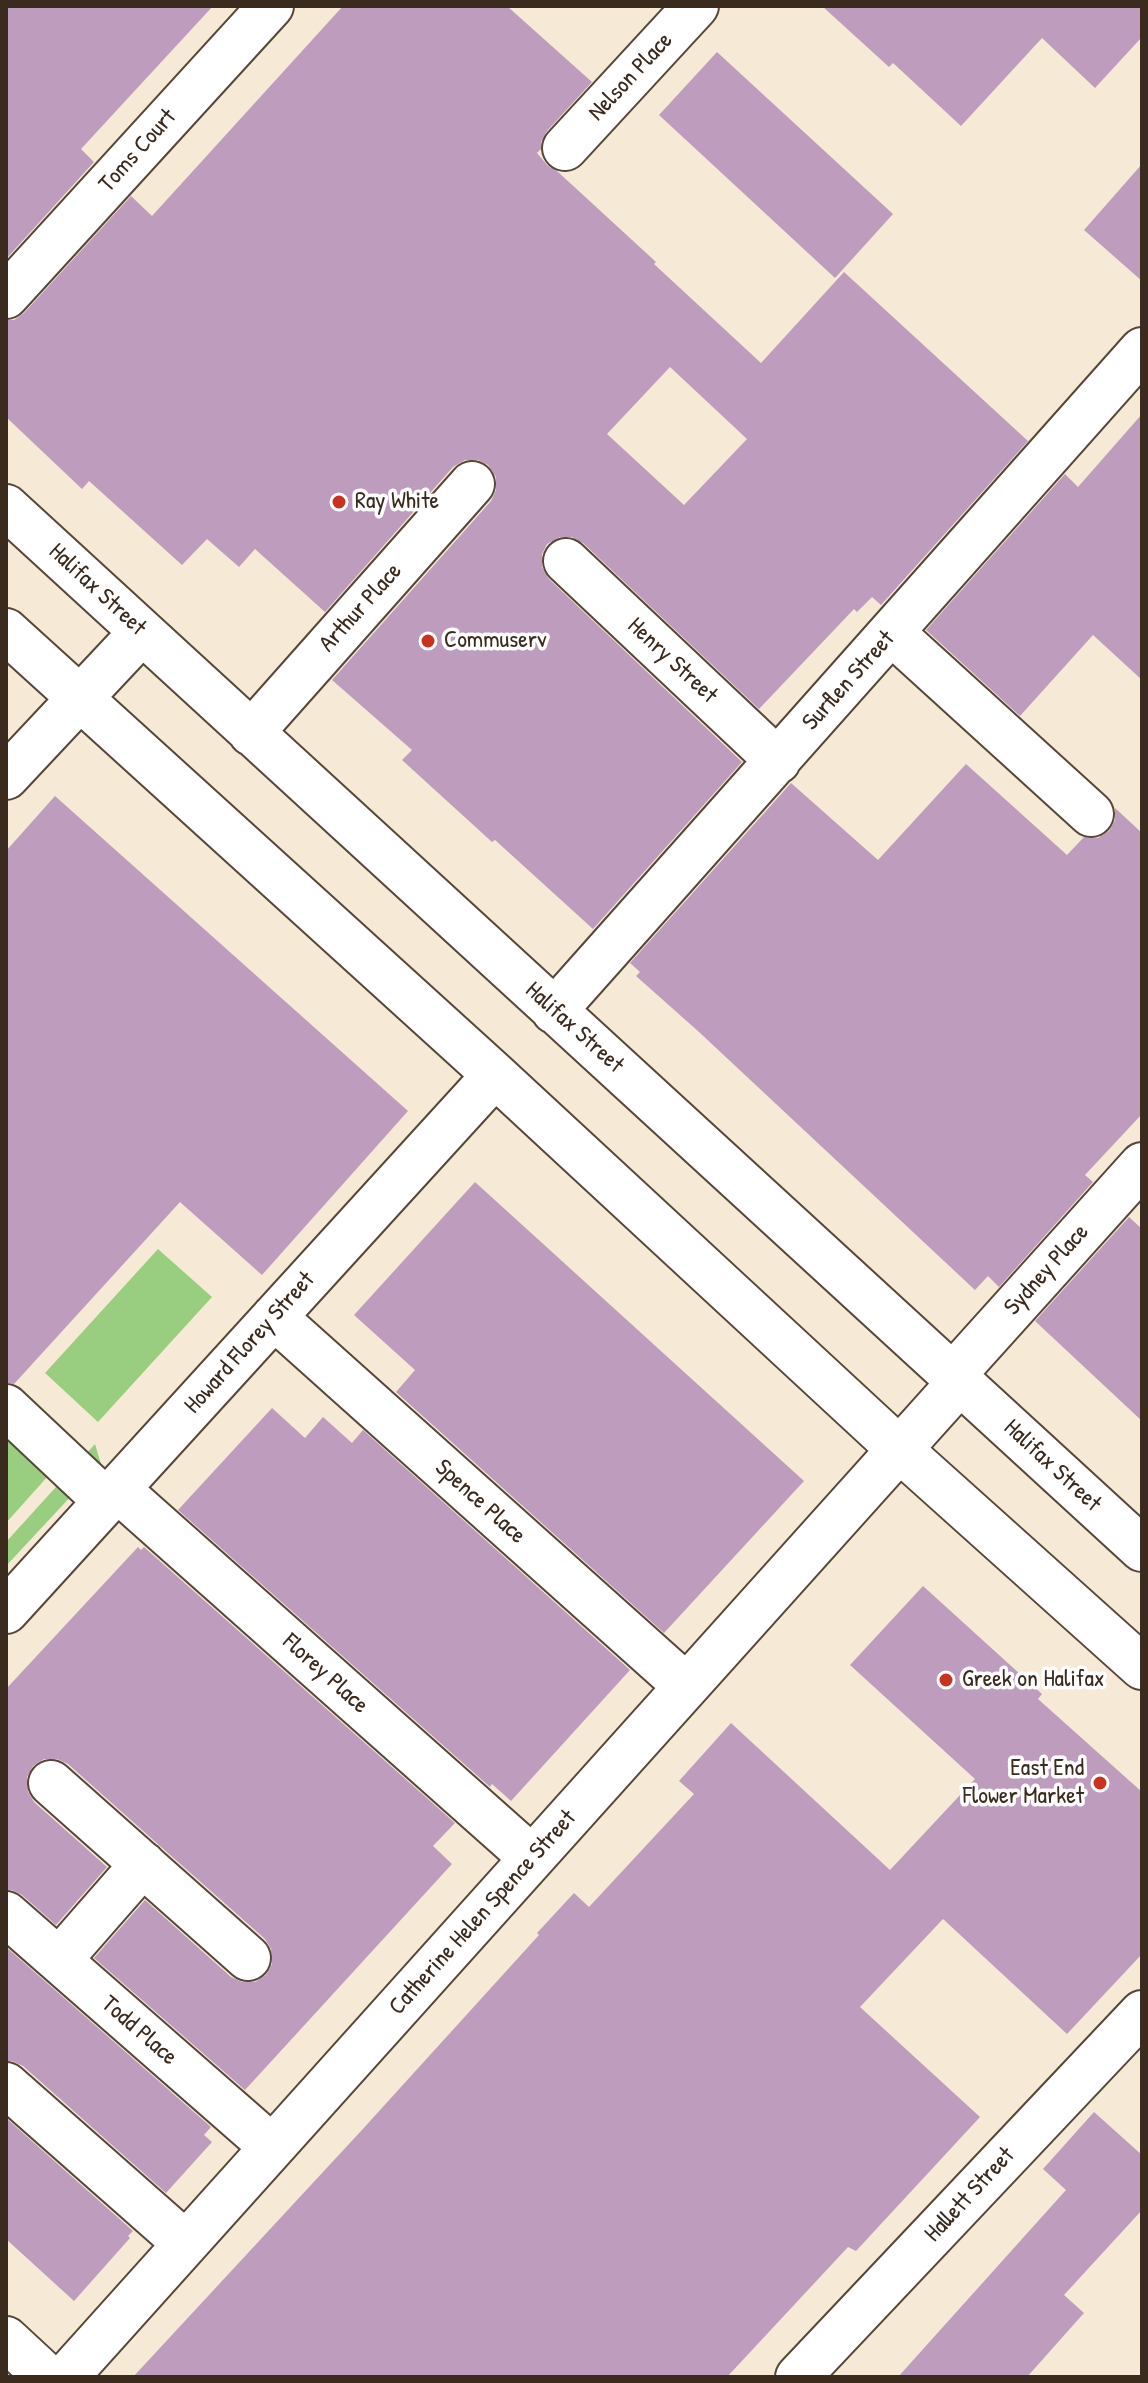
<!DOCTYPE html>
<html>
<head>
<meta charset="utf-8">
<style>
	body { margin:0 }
	#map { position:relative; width:1148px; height:2383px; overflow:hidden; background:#f6ead6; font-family:"Patrick Hand",sans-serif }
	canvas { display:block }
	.frame { position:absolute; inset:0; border:8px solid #3b2a1e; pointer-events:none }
</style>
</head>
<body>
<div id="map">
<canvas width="1148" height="2383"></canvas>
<div class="frame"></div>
</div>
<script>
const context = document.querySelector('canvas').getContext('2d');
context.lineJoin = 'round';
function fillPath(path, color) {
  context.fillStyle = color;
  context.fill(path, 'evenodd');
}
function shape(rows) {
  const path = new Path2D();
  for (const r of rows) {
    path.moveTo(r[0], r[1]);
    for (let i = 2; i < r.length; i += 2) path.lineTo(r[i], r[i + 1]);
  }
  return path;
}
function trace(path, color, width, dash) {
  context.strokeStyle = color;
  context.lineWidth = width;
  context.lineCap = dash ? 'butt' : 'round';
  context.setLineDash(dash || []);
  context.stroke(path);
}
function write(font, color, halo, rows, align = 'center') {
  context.font = font + ' "Patrick Hand",sans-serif';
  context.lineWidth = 7;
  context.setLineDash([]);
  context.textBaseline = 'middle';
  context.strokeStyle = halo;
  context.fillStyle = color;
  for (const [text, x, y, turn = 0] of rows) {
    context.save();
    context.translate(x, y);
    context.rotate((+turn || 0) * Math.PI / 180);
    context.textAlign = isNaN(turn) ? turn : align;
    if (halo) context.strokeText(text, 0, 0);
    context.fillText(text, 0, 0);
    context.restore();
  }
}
const green = shape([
	[158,1249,212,1297,98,1422,45,1373],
	[6,1438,48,1476,6,1523],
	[95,1444,101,1464,6,1566,6,1542]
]);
const building = shape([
	[6,6,213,6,81,149,94,162,6,259],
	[343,6,507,6,592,82,547,131,541,142,541,149,537,153,548,166,557,171,656,262,654,264,761,363,844,272,1028,441,881,605,872,597,857,612,854,609,759,709,583,543,572,537,560,537,547,544,542,554,542,567,549,579,742,762,593,929,495,840,492,842,402,760,412,750,332,680,491,501,496,490,496,477,488,465,478,460,465,460,453,467,325,612,255,549,239,567,207,539,182,565,89,481,82,489,6,417,6,320,14,320,24,313,131,196,152,216],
	[670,367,747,439,684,505,607,434],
	[822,6,1142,6,1142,37,1095,88,1042,38,961,126,893,63,889,67],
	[717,52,893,214,835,278,659,115],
	[1142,164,1142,281,1084,230],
	[1142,414,1142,680,1093,635,1020,716,926,630,1065,474,1078,487],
	[966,764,1067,855,1084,837,1098,838,1109,831,1115,820,1115,808,1142,833,1142,1114,1085,1175,1093,1182,999,1287,988,1276,975,1290,699,1032,636,976,640,972,630,963,791,783,878,860],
	[55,796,408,1111,262,1275,180,1202,14,1384,6,1383,6,851],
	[475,1182,804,1481,664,1633,396,1392,415,1370,354,1315],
	[1129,1217,1142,1229,1142,1421,1035,1321],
	[272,1408,305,1438,323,1417,352,1443,363,1430,630,1670,511,1801,492,1784,490,1787,178,1510],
	[138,1547,141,1550,144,1547,455,1823,433,1846,452,1864,245,2090,94,1958,145,1900,231,1977,242,1982,255,1982,266,1975,272,1964,271,1949,265,1939,160,1846,68,1764,57,1759,44,1759,33,1766,27,1777,28,1792,34,1802,107,1867,56,1925,22,1895,12,1890,6,1890,6,1689],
	[923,1586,1042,1694,1038,1699,1142,1792,1142,1954,1067,2034,943,1919,860,2007,980,2117,856,2251,848,2247,727,2377,133,2377,361,2131,539,1935,537,1933,574,1893,589,1907,694,1794,679,1781,731,1723,890,1870,975,1779,850,1665],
	[6,1947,211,2127,204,2135,212,2142,166,2193,23,2066,12,2061,6,2061],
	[1094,2112,1142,2155,1142,2210,1064,2295,1084,2313,1027,2377,898,2377,1066,2190,1043,2169],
	[6,2118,133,2231,128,2236,130,2238,74,2301,6,2239]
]);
const minor = shape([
	[565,148,696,6],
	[6,296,271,6],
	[6,507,1142,1549],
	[566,561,778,761],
	[6,631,495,1075,899,1449,1142,1667],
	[892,633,1091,814],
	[251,733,472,484],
	[6,777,142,632],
	[554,1011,1142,350],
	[274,1317,686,1686],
	[953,1375,1142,1165],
	[6,1407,106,1501],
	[117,1489,532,1858],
	[6,1611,495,1075],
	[51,1783,248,1958],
	[6,1914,272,2147],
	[59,1960,143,1864],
	[6,2085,185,2243],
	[6,2339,47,2377],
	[66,2377,960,1382],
	[798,2377,1142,2013]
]);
const markers = [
	[339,502,8,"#c8321e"],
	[428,641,8,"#c8321e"],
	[946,1680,8,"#c8321e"],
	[1100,1783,8,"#c8321e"]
];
const streetNames = [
	["Nelson Place",631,77,-47],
	["Toms Court",138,151,-48],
	["Halifax Street",97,590,43],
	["Arthur Place",361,608,-48],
	["Henry Street",672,661,43],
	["Surflen Street",849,681,-48],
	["Halifax Street",574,1028,42],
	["Sydney Place",1047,1270,-48],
	["Howard Florey Street",250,1343,-48],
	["Halifax Street",1052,1466,43],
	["Spence Place",480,1502,42],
	["Florey Place",325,1674,42],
	["Catherine Helen Spence Street",483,1913,-48],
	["Todd Place",139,2031,41],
	["Hallett Street",970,2195,-47]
];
const poiNames = [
	["Ray White",355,502],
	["Commuserv",444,641],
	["Greek on Halifax",962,1680],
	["East End",1084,1769,"right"],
	["Flower Market",1084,1797,"right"]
];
fillPath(green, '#99ce80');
fillPath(building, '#be9cbe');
trace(minor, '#57473a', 48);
trace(minor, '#fff', 44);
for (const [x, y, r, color] of markers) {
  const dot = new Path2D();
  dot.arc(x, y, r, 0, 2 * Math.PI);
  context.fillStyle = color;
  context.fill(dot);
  trace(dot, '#fff', 3);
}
write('24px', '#3b2a1e', '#fff', streetNames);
write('24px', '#3b2a1e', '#fff', poiNames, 'left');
</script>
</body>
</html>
